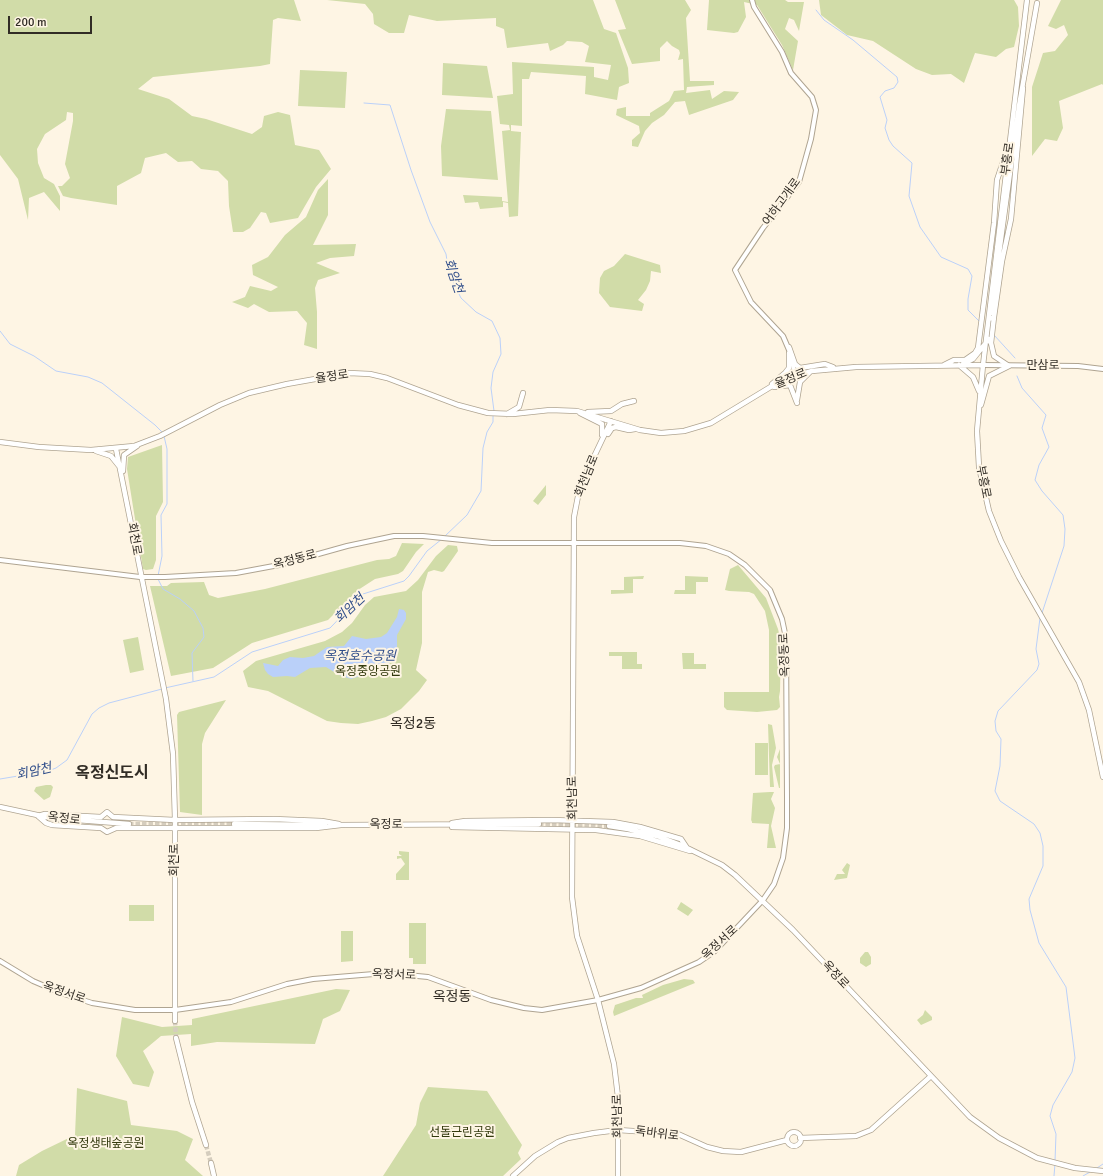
<!DOCTYPE html>
<html>
<head>
<meta charset="utf-8">
<style>
	body { margin:0 }
	#map { position:relative; width:1103px; height:1176px; overflow:hidden; background:#fef5e4; font-family:Signika,sans-serif }
	canvas { display:block }
	.scale { position:absolute; left:8px; top:16px; width:84px; height:18px; box-sizing:border-box; border:2px solid #312c25; border-top:0; padding-left:5px; font-size:12px; line-height:14px; white-space:nowrap; color:#312c25; -webkit-text-stroke:3px #fef5e4; paint-order:stroke }
</style>
</head>
<body>
<div id="map">
<canvas width="1103" height="1176"></canvas>
<div class="scale">200 m</div>
</div>
<script>
const context = document.querySelector('canvas').getContext('2d');
context.lineJoin = 'round';
function fillPath(path, color) {
  context.fillStyle = color;
  context.fill(path, 'evenodd');
}
function shape(rows) {
  const path = new Path2D();
  for (const r of rows) {
    if (r.length === 3) {
      path.moveTo(r[0] + r[2], r[1]);
      path.arc(r[0], r[1], r[2], 0, 2 * Math.PI);
      continue;
    }
    path.moveTo(r[0], r[1]);
    for (let i = 2; i < r.length; i += 2) path.lineTo(r[i], r[i + 1]);
  }
  return path;
}
function trace(path, color, width, dash) {
  context.strokeStyle = color;
  context.lineWidth = width;
  context.lineCap = dash ? 'butt' : 'round';
  context.setLineDash(dash || []);
  context.stroke(path);
}
function write(font, color, halo, rows, align = 'center') {
  context.font = font + ' Signika,"Noto Sans KR",sans-serif';
  context.lineWidth = 4;
  context.setLineDash([]);
  context.textBaseline = 'middle';
  context.strokeStyle = halo;
  context.fillStyle = color;
  for (const [text, x, y, turn = 0] of rows) {
    context.save();
    context.translate(x, y);
    context.rotate((+turn || 0) * Math.PI / 180);
    context.textAlign = isNaN(turn) ? turn : align;
    if (halo) context.strokeText(text, 0, 0);
    context.fillText(text, 0, 0);
    context.restore();
  }
}
const green = shape([
	[0,0,294,0,301,21,278,18,273,20,270,64,260,66,153,77,138,89,169,99,192,116,206,119,252,134,262,127,264,116,278,112,290,115,295,145,319,150,331,169,316,187,298,218,270,223,266,213,261,212,250,228,243,232,233,232,229,206,228,181,218,171,201,169,192,161,178,162,166,153,145,158,141,173,117,186,117,205,71,198,63,196,58,186,62,186,70,178,65,164,73,121,73,113,67,112,66,120,45,134,37,149,38,163,44,178,54,184,60,196,60,211,44,192,29,198,28,220,18,179,0,155],
	[327,0,593,0,604,29,616,33,628,68,629,83,619,87,617,100,585,94,586,76,531,72,529,79,522,79,522,126,511,125,511,131,521,132,518,216,509,217,508,203,503,202,503,207,480,209,478,202,465,203,463,195,502,197,502,201,508,202,502,131,510,130,509,125,500,124,497,96,513,94,512,62,594,67,594,77,608,80,611,65,585,62,589,46,582,42,567,41,563,45,550,51,548,43,507,48,504,29,496,26,496,18,437,21,409,15,404,33,389,33,374,24,373,14,365,4],
	[615,0,685,0,691,10,686,18,690,81,714,81,714,85,687,87,686,93,710,90,712,99,724,91,739,92,733,100,689,115,685,101,675,102,664,115,652,123,645,131,638,147,632,146,632,140,640,133,639,126,616,115,617,109,626,107,626,116,650,116,650,113,669,101,674,91,684,90,683,59,678,60,680,53,679,50,672,46,667,41,660,48,660,61,632,64,618,30,626,29],
	[709,0,785,0,788,2,804,2,799,31,794,20,789,18,785,29,798,41,793,70,782,45,757,5,744,2,746,17,738,32,734,33,707,30],
	[819,0,1014,0,1018,7,1019,26,1014,47,1006,49,996,57,975,53,964,83,951,74,932,75,916,69,873,41,847,35,821,15],
	[1061,0,1103,0,1103,85,1102,84,1059,101,1063,128,1057,141,1045,139,1032,156,1032,87,1043,53,1055,51,1068,35,1064,25,1056,29,1048,26],
	[443,63,487,66,493,98,442,95],
	[300,70,347,72,345,108,298,106],
	[446,109,491,111,498,180,442,176,441,146],
	[328,179,328,215,313,245,356,244,354,256,330,258,316,263,340,273,318,280,315,288,317,312,317,349,304,345,307,323,297,311,269,312,254,304,248,308,232,302,245,297,250,286,271,291,278,287,253,275,252,265,268,257,285,235,306,217,318,190],
	[625,254,660,265,661,273,651,271,650,281,646,290,638,300,644,304,642,311,610,307,599,293,600,278,604,271,614,266],
	[162,445,163,502,156,516,156,560,153,569,146,570,143,569,127,469,128,457],
	[546,485,546,495,538,505,533,501],
	[402,543,424,544,416,552,403,571,398,574,375,579,358,590,328,620,252,643,213,668,171,676,150,586,167,586,171,583,204,582,209,595,218,598,265,589,377,560,389,559,396,556],
	[448,545,457,546,458,551,444,571,442,572,434,570,428,572,422,592,422,643,416,670,427,680,419,691,401,709,386,717,372,721,358,724,341,723,327,721,268,691,248,687,243,671,256,661,325,641,342,632,352,623,365,605,374,597,406,591,418,580,436,556],
	[738,565,766,598,778,629,781,641,780,691,779,697,780,707,777,710,757,712,727,710,724,707,724,692,769,692,769,630,765,611,754,594,749,592,729,591,725,590,730,569],
	[644,576,643,579,633,579,633,593,611,594,611,590,624,590,624,577],
	[685,576,708,577,708,582,696,582,696,594,674,594,675,590,685,590],
	[138,637,144,670,130,673,123,640],
	[609,652,637,652,637,664,642,664,642,669,622,669,622,656,609,656],
	[682,653,694,653,694,664,706,664,706,669,683,669],
	[226,700,205,733,202,744,202,815,180,812,177,715,179,712],
	[768,724,772,725,776,748,772,765,774,787,770,787],
	[755,743,768,743,768,775,755,775],
	[780,749,780,788,779,788,774,767,775,765,780,764,777,757],
	[46,785,51,785,53,787,50,797,44,800,34,791,36,787],
	[770,792,774,792,771,799,775,808,771,826,776,848,767,848,769,824,752,823,752,820,751,822,753,793],
	[399,851,409,852,409,880,396,880,396,874,405,864,401,858,397,859,397,856,402,856,399,854],
	[847,863,850,865,847,878,834,880,837,874,845,874,842,870],
	[681,902,693,910,688,916,677,909],
	[129,905,154,905,154,921,129,921],
	[409,923,426,923,426,964,413,964,413,958,409,958],
	[341,931,353,931,353,961,341,962],
	[865,952,868,952,871,957,871,964,866,967,860,963,860,958],
	[684,979,693,980,695,983,614,1016,613,1012,615,1005,636,998,643,998,642,995,663,985],
	[336,989,350,990,340,1011,323,1019,315,1044,217,1042,191,1046,191,1034,161,1036,143,1051,154,1072,149,1087,133,1084,116,1056,122,1017,162,1027,192,1025,192,1019],
	[925,1010,932,1017,932,1020,921,1025,917,1020,923,1015],
	[428,1087,487,1091,522,1145,518,1153,521,1159,503,1176,383,1176,416,1125,420,1103],
	[77,1088,127,1101,131,1125,177,1131,193,1139,185,1160,203,1176,16,1176,19,1165,42,1151,75,1135]
]);
const water = shape([
	[399,609,404,610,406,613,406,619,397,635,397,653,394,655,391,655,390,657,392,660,389,663,378,665,373,672,351,679,339,675,326,667,310,668,295,677,287,676,273,677,268,674,265,670,263,663,278,666,283,660,290,657,303,658,314,656,327,647,344,646,352,636,366,639,381,637,387,633,397,617]
]);
const stream = shape([
	[816,10,824,20,853,40,897,77,898,82,894,88,885,91,880,97,887,120,885,128,889,140,893,146,912,163,909,196,920,227,941,257,968,269,972,276,968,299,968,310,980,322],
	[364,103,390,105,411,170,430,222,446,254,448,268,454,284,461,298,476,312,492,321,500,338,501,354,493,372,491,388,494,411],
	[0,331,10,344,34,356,56,371,88,377,102,383,155,425,163,433],
	[994,335,1015,358],
	[1017,376,1022,388,1046,415,1042,428,1049,447,1039,465,1035,480,1042,491,1063,515,1065,529,1064,546,1042,613],
	[444,537,467,515,481,491,483,448,487,432,493,422,493,416],
	[158,576,162,556,161,515,167,504,167,449,164,436],
	[158,579,163,589,180,599,194,611,203,628,204,637,192,653,193,681],
	[1040,618,1036,649,1039,664,1037,670,998,711,995,721,996,731,1001,739,1000,766,995,791,1000,801,1034,824,1040,833,1043,846,1043,866,1029,899,1030,910,1039,943,1066,987,1075,1058,1072,1072,1053,1105,1050,1116,1056,1134,1055,1161],
	[165,688,214,677,252,652,330,628,363,594,404,581,409,576,427,551,442,539],
	[0,779,48,771,56,768,67,760,92,714,99,708,109,703,162,689],
	[1097,1168,1103,1164],
	[1054,1176,1055,1164],
	[1083,1176,1090,1172]
]);
const secondaryTunnel = shape([
	[129,824,234,824],
	[539,824,609,826],
	[175,1021,176,1038],
	[206,1145,211,1163]
]);
const tertiary = shape([
	[752,0,754,7,782,52,791,73,812,97,816,110,811,139,799,182,763,228,735,270,751,302,783,336,789,350],
	[792,361,795,375],
	[983,365,1078,366,1103,369],
	[0,560,140,577,165,577,236,573,279,565,347,546,394,536,423,536,492,543,680,543,706,546,729,554,745,565,770,590,782,619,786,638,787,798,787,828,783,858,774,884,763,900,715,951,699,962,641,988,598,1000,542,1010,524,1008,491,1000,428,977,386,973,313,979,287,984,231,1002,175,1010,135,1010,92,1003,61,993,33,981,0,961]
]);
const secondary = shape([
	[1027,0,983,365,977,431,979,467,989,511,1001,541,1019,577,1079,682,1089,710,1103,777],
	[991,313,1019,106,1037,3],
	[989,319,994,317,1002,261,1011,219,1023,88],
	[991,343,994,317],
	[789,347,795,364,800,368,825,364,833,367],
	[963,364,973,359,985,344],
	[944,365,954,360,965,360,975,353,978,348,994,223,997,180,1008,147],
	[959,365,973,377,979,391],
	[772,384,785,373,789,368,789,353],
	[774,387,790,385,797,403],
	[797,400,800,382,810,372],
	[981,405,989,376,1009,366,994,356,991,343,987,338],
	[588,412,611,411,622,404,634,401],
	[580,413,602,424,602,435],
	[507,414,519,407,523,393],
	[611,421,580,486,574,517,572,897,577,936,598,1000,614,1064,618,1097,618,1176],
	[608,434,612,428,616,427,629,430,635,429],
	[0,442,39,447,91,450,134,446,160,436,220,405,249,393,287,384,349,373,370,374,387,378,458,405,488,413,513,414,550,410,577,411,640,430,661,433,684,431,711,423,782,380,812,371,856,367,983,365],
	[116,449,166,699,173,754,175,820,175,1021],
	[96,451,111,456,119,466],
	[123,471,124,455,137,446],
	[0,807,51,818,129,824],
	[38,816,46,823,52,825,101,828,107,832,116,828,316,828,341,825],
	[38,816,45,814,101,817,107,812,113,817,175,820,274,819,322,821,339,824],
	[452,823,465,821,552,820,613,822,640,827,681,839,687,848],
	[234,824,325,825],
	[338,825,539,824],
	[609,826,628,829,657,836,681,845,722,865,735,875,793,930,970,1117,999,1138,1037,1158,1075,1168,1103,1171],
	[452,827,596,830,640,836,690,851],
	[176,1038,192,1102,206,1145],
	[794,1139,7],
	[800,1138,856,1136,871,1130,931,1076],
	[211,1163,214,1176],
	[513,1176,535,1156,558,1142,568,1138,594,1133,618,1130,678,1134,707,1147,723,1151,741,1152,787,1140]
]);
const streetNames = [
	["부흥로",1008,159,-82],
	["어하고개로",782,202,-54],
	["만삼로",1043,366],
	["율정로",332,377,-8],
	["율정로",791,379,-22],
	["회천남로",587,476,-68],
	["부흥로",983,482,79],
	["회천로",134,539,80],
	["옥정동로",295,560,-15],
	["옥정동로",785,655,-92],
	["회천남로",573,798,-91],
	["옥정로",64,819,7],
	["옥정로",386,825],
	["회천로",175,860,-90],
	["옥정서로",720,943,-43],
	["옥정서로",394,975,2],
	["옥정로",835,975,47],
	["옥정서로",64,993,19],
	["회천남로",618,1116,-91],
	["독바위로",657,1134,7]
];
const parkNames = [
	["옥정중앙공원",368,672],
	["선돌근린공원",462,1133],
	["옥정생태숲공원",106,1144]
];
const waterNames = [
	["회암천",453,276,71],
	["회암천",350,609,-43],
	["옥정호수공원",360,657],
	["회암천",34,772,-13]
];
const quarterNames = [
	["옥정2동",413,724],
	["옥정동",452,997]
];
const districtNames = [
	["옥정신도시",112,774]
];
fillPath(green, '#d1dca8');
fillPath(water, '#bad0f9');
trace(stream, '#bad0f9', 1);
trace(secondaryTunnel, '#d5cdbe', 4.5, [4.5, 2]);
trace(tertiary, '#afa491', 6);
trace(secondary, '#afa491', 6);
trace(tertiary, '#fff', 4);
trace(secondary, '#fff', 4.5);
write('12px', '#312c25', '#fef5e4', streetNames);
write('12px', '#333a0e', '#fef5e4', parkNames);
write('italic 13px', '#2f4d8a', '#fef5e4', waterNames);
write('14px', '#312c25', '#fef5e4', quarterNames);
write('bold 16px', '#312c25', '#fef5e4', districtNames);
</script>
</body>
</html>
